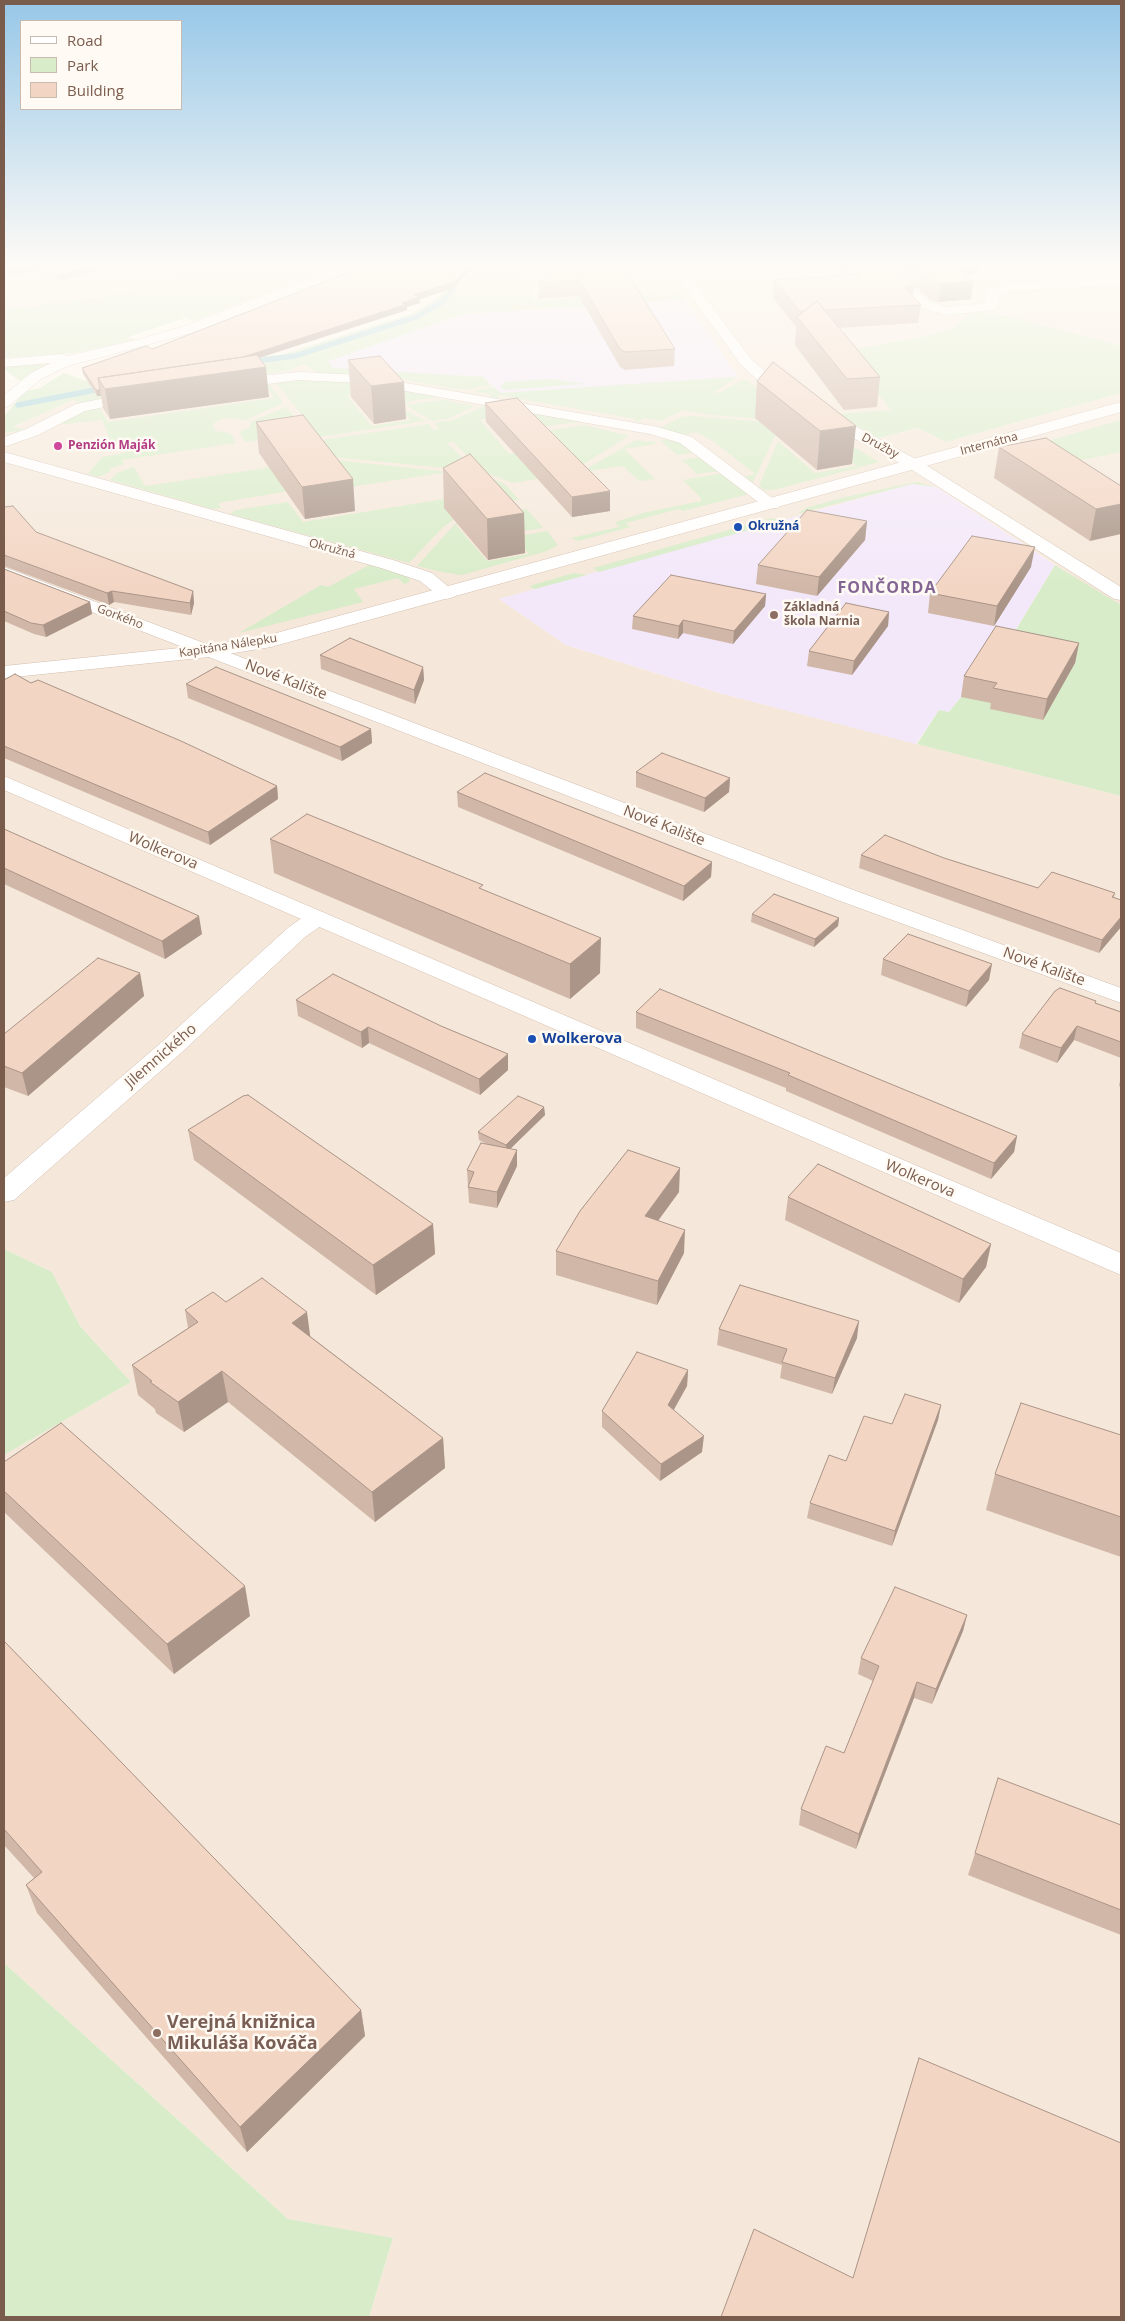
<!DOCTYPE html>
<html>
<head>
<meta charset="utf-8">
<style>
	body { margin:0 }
	#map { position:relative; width:1125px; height:2321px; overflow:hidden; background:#fdf6ec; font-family:"Open Sans",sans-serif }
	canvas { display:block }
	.frame { position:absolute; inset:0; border:5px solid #7a5c4d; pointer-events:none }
	.legend { position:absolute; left:20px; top:20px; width:162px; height:90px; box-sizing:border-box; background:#fffaf3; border:1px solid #cabbb1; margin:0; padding:6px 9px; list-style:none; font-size:15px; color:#7a5c4d }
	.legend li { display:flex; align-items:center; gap:10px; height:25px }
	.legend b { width:25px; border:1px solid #cabbb1 }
</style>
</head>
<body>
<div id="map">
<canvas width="1125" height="2321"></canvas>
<div class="frame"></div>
<ul class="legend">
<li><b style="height:6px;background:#fff"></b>Road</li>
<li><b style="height:14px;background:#d8ecc9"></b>Park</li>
<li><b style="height:14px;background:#f3d5c3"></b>Building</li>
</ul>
</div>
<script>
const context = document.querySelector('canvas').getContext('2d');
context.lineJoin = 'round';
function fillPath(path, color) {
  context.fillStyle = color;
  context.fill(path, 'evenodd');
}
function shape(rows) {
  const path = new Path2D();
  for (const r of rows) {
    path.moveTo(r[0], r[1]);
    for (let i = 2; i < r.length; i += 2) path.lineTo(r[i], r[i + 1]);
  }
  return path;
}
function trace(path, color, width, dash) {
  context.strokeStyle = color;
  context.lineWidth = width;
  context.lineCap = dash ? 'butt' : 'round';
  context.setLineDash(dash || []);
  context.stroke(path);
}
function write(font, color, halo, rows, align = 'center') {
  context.font = font + ' "Open Sans",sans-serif';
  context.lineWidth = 5;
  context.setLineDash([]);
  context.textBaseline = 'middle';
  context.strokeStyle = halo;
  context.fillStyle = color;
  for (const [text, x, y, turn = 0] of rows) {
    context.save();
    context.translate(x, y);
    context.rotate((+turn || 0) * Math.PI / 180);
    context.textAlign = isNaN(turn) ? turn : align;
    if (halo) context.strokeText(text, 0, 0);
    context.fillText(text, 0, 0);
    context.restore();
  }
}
const residential = shape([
	[4,265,208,265,120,294,4,310],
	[516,265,1121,265,1121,346,996,313,970,314,953,328,927,336,844,351,892,410,836,414,879,438,918,428,946,442,1121,393,1121,605,1097,592,936,487,912,484,500,599,566,645,723,694,1121,796,1121,2317,369,2317,393,2239,288,2219,4,1963,4,1455,131,1382,80,1326,52,1272,4,1249,4,433,23,430,12,428,72,399,288,371,303,364,586,297,536,301]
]);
const education = shape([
	[684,300,738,377,500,393,483,377,333,368,328,361,464,314],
	[912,484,936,487,1055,565,1014,633,1002,631,961,697,949,712,939,710,916,744,723,694,566,645,499,599]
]);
const green = shape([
	[208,265,342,265,194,321,185,318,128,337,136,340,74,353,4,358,4,310,120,294],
	[445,265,516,265,536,301,675,287,684,300,464,314,328,361,333,368,483,377,491,385,464,390,377,375,377,379,320,374,303,364,288,371,163,386,84,403,72,400,13,427,25,430,4,433,4,416,21,396,27,391,40,388,64,373,83,380,108,385,246,357,281,355,411,314,437,298,448,287],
	[982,312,1017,318,1121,346,1121,393,946,442,918,428,879,438,835,414,891,410,844,351,927,336,953,328,970,314],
	[57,362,20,381,4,369,4,366],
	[738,377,714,392,719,393,744,379,774,399,783,421,712,415,683,410,661,421,644,418,638,422,636,422,636,419,498,395,498,400,491,398,490,394,473,391,494,387,500,393],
	[302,379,330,379,447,396,398,403,385,390,347,396,372,426,410,420,399,407,426,421,319,437,275,381],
	[553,379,584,384,503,390,500,387,505,382],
	[267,381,283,403,246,420,228,418,217,421,212,425,216,431,230,433,236,443,122,460,124,464,109,469,111,471,99,477,88,474,102,457,125,453,121,444,111,442,102,420,65,424,59,423,78,411,99,407,108,422,274,398,263,382],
	[451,399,448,401,475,406,448,419,432,421,406,405],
	[490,403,582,419,578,422,533,428,521,415,480,420,509,454,552,447,538,432,585,425,629,436,567,474,513,483,484,472,453,442,447,443,476,471,334,457,321,440,429,424,433,430,439,429,434,423,453,420],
	[286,407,297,420,285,436,245,442,239,432,251,427,250,422],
	[693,416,781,423,752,484,743,477,755,474,716,443,696,432,685,435,660,428,680,417],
	[1121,420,1121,452,1062,464,1023,448],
	[638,439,646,442,654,441,656,444,624,449,655,479,639,481,623,466,581,472],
	[672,439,678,442,693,453,677,455,660,440],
	[778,441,815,473,857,466,838,450,854,447,879,462,774,490,764,490,759,486],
	[701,457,720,471,697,474,682,460],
	[327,459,448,472,305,494,300,489,218,503,221,508,213,509,110,480,117,473,134,467,145,486],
	[724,473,749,494,683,511,679,509,626,523,630,527,578,541,571,538,619,527,615,522,643,513,701,501,701,498,683,480],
	[480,474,505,484,519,500,473,507,443,527,409,563,230,514,236,510,288,502,303,522,481,493],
	[916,482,936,487,912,484,797,514,806,508,841,498],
	[527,509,543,528,510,533,499,513],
	[469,516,483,520,456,525,487,561,529,554,514,537,547,531,558,545,547,551,462,575,442,572,417,566,455,524],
	[771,518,781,521,599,572,593,568],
	[369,565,408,576,410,582,404,584,398,578,354,589,363,602,239,633,321,585,328,587],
	[1055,565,1121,605,1121,796,917,744,939,710,949,712,961,697,1003,631,1014,633],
	[574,573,587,575,535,589,529,586],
	[4,1249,52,1272,80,1326,131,1382,4,1455],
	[4,1963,288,2219,393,2238,369,2317,4,2317]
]);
const stream = shape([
	[247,362,295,356,416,317,442,302,455,286,448,265],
	[18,405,105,388]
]);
const street = shape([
	[344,265,362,265,360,268,195,332,68,366,41,379,9,406,4,408,4,395,31,373,51,363,4,367,4,359,61,354,67,356,140,339,185,326,344,265],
	[669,265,681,265,751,359,780,385,921,462,1121,587,1121,600,1114,599,909,468,790,404,770,391,741,365,669,265],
	[877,265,891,265,928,301,947,307,985,303,987,290,1003,284,1121,277,1121,285,1006,292,999,295,1000,304,994,310,946,315,918,307,877,265],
	[299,372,360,375,658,427,692,437,780,504,778,508,766,508,680,443,650,434,360,383,299,380,229,389,221,384,229,379,299,372],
	[139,391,144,393,147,396,144,399,85,411,38,435,4,447,4,437,26,429,76,404,139,391],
	[4,452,393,560,432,573,456,593,454,597,447,599,440,597,420,581,381,568,4,462,4,452],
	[4,567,856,891,1121,988,1121,1003,840,901,4,578,4,567],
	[317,911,325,913,329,918,325,923,305,937,181,1053,14,1200,4,1202,4,1178,163,1041,289,927,309,913,317,911]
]);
const secondary = shape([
	[1121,402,1121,412,271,647,209,657,4,678,4,666,209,645,269,635,1121,402],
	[4,776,1121,1253,1121,1275,4,790,4,776]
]);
const wall = shape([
	[4,265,117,265,59,281,32,271,12,275,8,273,4,274],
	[521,265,540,265,524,270],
	[561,265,675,349,674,366,625,370,620,367,579,296,539,299,539,282],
	[833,265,980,265,978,274,967,275,973,281,971,299,938,302,929,299,895,266,915,286,913,297,921,305,918,323,839,328,880,377,877,407,844,410,795,345,796,327,773,298,774,280,842,276],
	[472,269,453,288,420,299,420,303,407,307,407,310,259,358,269,397,110,419,103,408,101,396,97,396,83,374,82,368,152,349],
	[348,360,406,419,374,424,351,397],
	[773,362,852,464,817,470,755,418,757,381],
	[485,403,610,511,572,517,486,422],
	[256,422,355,511,305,519,259,453],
	[999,447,1121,486,1090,541,994,478],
	[443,468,524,513,525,553,488,560,444,508],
	[4,507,36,532,193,591,194,603,191,615,114,602,109,605,4,566],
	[867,521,865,540,817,596,756,584,758,565],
	[1031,567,994,626,928,613,930,593],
	[4,569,90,602,92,614,46,637,34,634,4,621],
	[766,594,765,606,733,644,683,633,678,639,632,629,633,616],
	[889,612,888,626,852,675,807,666,809,651],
	[1079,643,1075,663,1043,720,990,709,991,703,961,697,964,676],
	[320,655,423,667,424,680,415,704,321,669],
	[4,680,31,683,277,786,278,799,210,845,4,758],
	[186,684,371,729,372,743,342,761,188,698],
	[636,772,730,778,729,792,704,812,636,787],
	[457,792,712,862,711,877,683,901,458,807],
	[4,829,202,934,165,959,4,884],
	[270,839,483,890,600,973,570,999,274,873],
	[861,855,944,858,1038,888,1115,893,1114,897,1121,900,1121,927,1099,953,859,868],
	[752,914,839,918,838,926,814,947,751,922],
	[883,959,989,980,966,1007,881,975],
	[140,973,144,996,28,1096,4,1087,4,1034],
	[296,1000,441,1026,508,1054,508,1070,480,1095,369,1043,362,1048,298,1016],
	[1096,1001,1096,1003,1121,1012,1121,1058,1074,1040,1057,1063,1019,1048,1022,1034],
	[636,1012,1017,1136,1014,1152,991,1179,786,1091,786,1088,636,1028],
	[1121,1075,1121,1087,1119,1086],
	[544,1107,545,1115,510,1149,517,1150,517,1166,497,1208,469,1203,467,1170,487,1144,479,1140,478,1132],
	[188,1130,433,1224,435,1254,376,1295,194,1160],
	[679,1192,658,1220,684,1253,657,1305,556,1275,556,1251],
	[788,1197,991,1244,986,1267,959,1303,785,1220],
	[226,1302,310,1336,443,1438,445,1468,375,1522,228,1402,184,1432,156,1413,155,1409,138,1395,132,1365,188,1328,185,1310],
	[719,1329,857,1338,832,1394,780,1378,782,1365,717,1345],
	[688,1370,687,1386,674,1410,702,1452,660,1481,602,1427,602,1411],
	[941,1405,938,1420,892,1546,807,1518,810,1503,846,1461,892,1424],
	[1121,1435,1121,1557,986,1510,995,1474],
	[4,1462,250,1616,174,1674,4,1512],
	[967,1615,963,1631,932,1704,914,1698,856,1849,799,1825,801,1809,844,1753,873,1681,858,1674,861,1658],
	[4,1641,361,2010,365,2036,247,2152,37,1913,26,1885,34,1878,4,1845],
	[1121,1825,1121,1935,968,1875,975,1853]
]);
const shadedWall = shape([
	[31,265,32,271,12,275,11,269],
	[95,265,117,265,59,281,58,275],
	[471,265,472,265,472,269,453,288,420,299,420,303,407,307,407,310,243,363,242,357,402,303,414,295],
	[524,265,540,265,524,270],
	[950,265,980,265,978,274,948,277],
	[7,267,8,273,4,274,4,268],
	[973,281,971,299,938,302,941,284],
	[266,367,269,397,110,419,105,389],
	[404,382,406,419,374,424,371,386],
	[96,390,100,390,101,396,97,396],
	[856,426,852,464,817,470,820,431],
	[353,479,355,511,305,519,302,487],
	[610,491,610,511,572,517,572,497],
	[1121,504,1121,534,1090,541,1096,509],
	[524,513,525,553,488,560,487,519],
	[867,521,865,540,817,596,819,577],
	[1035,547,1031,567,994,626,997,606],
	[112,591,114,602,109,605,107,593],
	[193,591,194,603,191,615,190,603],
	[766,594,765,606,733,644,734,631],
	[90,602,92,614,46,637,43,625],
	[889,612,888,626,852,675,854,661],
	[683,620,683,633,678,639,679,626],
	[1079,643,1075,663,1043,720,1047,699],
	[423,667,424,680,415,704,414,690],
	[371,729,372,743,342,761,340,747],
	[730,778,729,792,704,812,705,798],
	[277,786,278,799,210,845,208,832],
	[712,862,711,877,683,901,684,886],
	[199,916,202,934,165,959,162,941],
	[1121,917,1121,927,1099,953,1102,940],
	[839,918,838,926,814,947,815,939],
	[601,938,600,973,570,999,570,964],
	[992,964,989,980,966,1007,969,991],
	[140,973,144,996,28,1096,22,1073],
	[1077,1026,1074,1040,1057,1063,1061,1048],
	[368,1027,369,1043,362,1048,361,1032],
	[508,1054,508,1070,480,1095,479,1079],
	[544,1107,545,1115,506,1153,506,1145],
	[1017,1136,1014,1152,991,1179,994,1163],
	[517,1150,517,1166,497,1208,497,1192],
	[680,1168,679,1192,644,1240,645,1216],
	[433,1224,435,1254,376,1295,373,1265],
	[685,1230,684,1253,657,1305,658,1281],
	[991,1244,986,1267,959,1303,963,1279],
	[307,1312,311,1342,292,1323],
	[859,1321,857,1338,832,1394,835,1378],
	[688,1370,687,1386,667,1421,668,1405],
	[222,1371,228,1402,184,1432,178,1402],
	[941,1405,938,1420,892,1546,895,1531],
	[704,1436,702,1452,660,1481,661,1464],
	[443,1438,445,1468,375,1522,372,1492],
	[245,1586,250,1616,174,1674,167,1644],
	[967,1615,963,1631,932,1704,936,1689],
	[917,1682,914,1698,856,1849,859,1834],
	[361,2010,365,2036,247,2152,240,2127]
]);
const building = shape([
	[4,265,95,265,58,275,31,265,11,269,7,267,4,268,4,265],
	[368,265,471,265,453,282,414,295,420,297,402,303,407,304,243,357,98,378,100,390,96,390,82,368,146,346,152,349,368,265],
	[561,265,622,265,675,349,625,352,620,349,579,280,539,282,561,265],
	[849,265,893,265,915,286,904,287,921,305,824,310,817,301,804,311,800,312,774,280,858,275,849,265],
	[914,265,956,265,973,281,941,284,931,281,914,265],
	[817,301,880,377,847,379,797,317,817,301],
	[257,355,266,367,105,389,98,378,257,355],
	[380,356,404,382,371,386,348,360,380,356],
	[773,362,856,426,820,431,757,381,773,362],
	[517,398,610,491,572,497,485,403,517,398],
	[303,415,353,479,302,487,256,422,303,415],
	[1046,438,1121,486,1121,504,1096,509,999,447,1046,438],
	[470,454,524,513,487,519,443,468,470,454],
	[13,506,36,532,193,591,190,603,112,591,107,593,4,555,4,507,13,506],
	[807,510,867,521,819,577,758,565,807,510],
	[972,536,1035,547,997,606,930,593,972,536],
	[4,569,90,602,43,625,31,623,4,611,4,569],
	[671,575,766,594,734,631,683,620,679,626,633,616,671,575],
	[846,603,889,612,854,661,809,651,846,603],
	[996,626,1079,643,1047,699,993,688,997,683,964,676,996,626],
	[350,638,423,667,414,690,320,655,350,638],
	[216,667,371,729,340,747,186,684,216,667],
	[15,674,31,683,38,680,181,741,277,786,208,832,4,746,4,680,15,674],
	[662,753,730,778,705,798,636,772,662,753],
	[485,773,712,862,684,886,457,792,485,773],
	[307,814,483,885,479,888,601,938,570,964,270,839,307,814],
	[4,829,199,916,162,941,4,868,4,829],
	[885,835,944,858,1038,888,1052,872,1115,893,1112,897,1121,900,1121,917,1102,940,861,855,885,835],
	[774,894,839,918,815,939,752,914,774,894],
	[908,934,992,964,969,991,883,959,908,934],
	[98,958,140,973,22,1073,4,1066,4,1034,98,958],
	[333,974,441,1026,508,1054,479,1079,368,1027,361,1032,296,1000,333,974],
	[1060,988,1096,1001,1095,1003,1121,1012,1121,1042,1077,1026,1061,1048,1022,1034,1055,991,1060,988],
	[660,989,1017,1136,994,1163,788,1075,790,1073,636,1012,660,989],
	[248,1095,433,1224,373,1265,188,1130,243,1096,248,1095],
	[518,1096,544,1107,506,1145,478,1132,518,1096],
	[481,1143,517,1150,497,1192,468,1187,474,1172,467,1170,481,1143],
	[628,1150,680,1168,645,1216,685,1230,658,1281,556,1251,580,1211,628,1150],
	[818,1164,991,1244,963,1279,788,1197,818,1164],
	[262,1278,307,1312,292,1323,443,1438,372,1492,222,1371,178,1402,150,1382,152,1381,132,1365,198,1322,185,1310,213,1292,226,1302,262,1278],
	[740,1285,859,1321,835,1378,782,1362,787,1349,719,1329,740,1285],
	[637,1352,688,1370,668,1405,704,1436,661,1464,602,1411,637,1352],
	[905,1394,941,1405,895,1531,810,1503,829,1455,846,1461,864,1416,892,1424,905,1394],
	[1021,1403,1121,1435,1121,1517,995,1474,1021,1403],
	[61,1423,245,1586,167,1644,4,1491,4,1462,61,1423],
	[895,1587,967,1615,936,1689,917,1682,859,1834,801,1809,826,1746,844,1753,879,1666,861,1658,895,1587],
	[4,1641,361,2010,240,2127,26,1885,42,1872,4,1829,4,1641],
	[998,1778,1121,1825,1121,1910,975,1853,998,1778],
	[919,2058,1121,2143,1121,2317,721,2317,754,2229,853,2278,919,2058]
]);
const markers = [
	[58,446,5,"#d1479c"],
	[738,527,5,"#1a4fb4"],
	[774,615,5,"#8d6e63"],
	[532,1039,5,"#1a4fb4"],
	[157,2033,5,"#8d6e63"]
];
const farStreetnames = [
	["Internátna",989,444,-15],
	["Družby",880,446,28],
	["Okružná",332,549,15],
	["Gorkého",120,617,21],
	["Kapitána Nálepku",228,646,-9]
];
const farHotelnames = [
	["Penzión Maják",68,446]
];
const farTransitnames = [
	["Okružná",748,527]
];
const farEducationnames = [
	["Základná",784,608],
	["škola Narnia",784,622]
];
const streetNames = [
	["Nové Kalište",286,680,21],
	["Nové Kalište",664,826,21],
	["Wolkerova",163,851,23],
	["Nové Kalište",1044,967,20],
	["Jilemnického",161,1056,-41],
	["Wolkerova",920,1179,23]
];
const transitNames = [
	["Wolkerova",542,1039]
];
const farDistrictnames = [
	["FONČORDA",887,588]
];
const nearEducationnames = [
	["Verejná knižnica",167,2023],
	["Mikuláša Kováča",167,2044]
];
fillPath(residential, '#f5e8da');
fillPath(education, '#f3e8fa');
fillPath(green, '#d8ecc9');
trace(stream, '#a5d3da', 5.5);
trace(street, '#d1beb0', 1);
trace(secondary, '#d6c0b0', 1);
fillPath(street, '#fff');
fillPath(secondary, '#fff');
fillPath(wall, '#d1b7a8');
fillPath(shadedWall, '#aa9588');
fillPath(building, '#f3d5c3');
trace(building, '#aa9588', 1);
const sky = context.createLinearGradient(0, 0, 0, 590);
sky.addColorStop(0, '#97c7e8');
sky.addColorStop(0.45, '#fefbf6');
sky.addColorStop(1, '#fefbf600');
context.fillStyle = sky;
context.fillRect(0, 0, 1125, 590);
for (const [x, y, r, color] of markers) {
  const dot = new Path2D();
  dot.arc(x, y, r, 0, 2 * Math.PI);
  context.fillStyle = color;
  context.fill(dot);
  trace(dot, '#fffaf3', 2);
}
write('12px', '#7a5c4d', '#fffaf3', farStreetnames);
write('bold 12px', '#b23c85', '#fffaf3', farHotelnames, 'left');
write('bold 12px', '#164399', '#fffaf3', farTransitnames, 'left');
write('bold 12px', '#785e54', '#fffaf3', farEducationnames, 'left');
write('15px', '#7a5c4d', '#fffaf3', streetNames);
write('bold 15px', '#164399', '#fffaf3', transitNames, 'left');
context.letterSpacing = '1px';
write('bold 16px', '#846695', '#fffaf3', farDistrictnames);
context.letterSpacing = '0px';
write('bold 18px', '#785e54', '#fffaf3', nearEducationnames, 'left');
</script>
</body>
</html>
